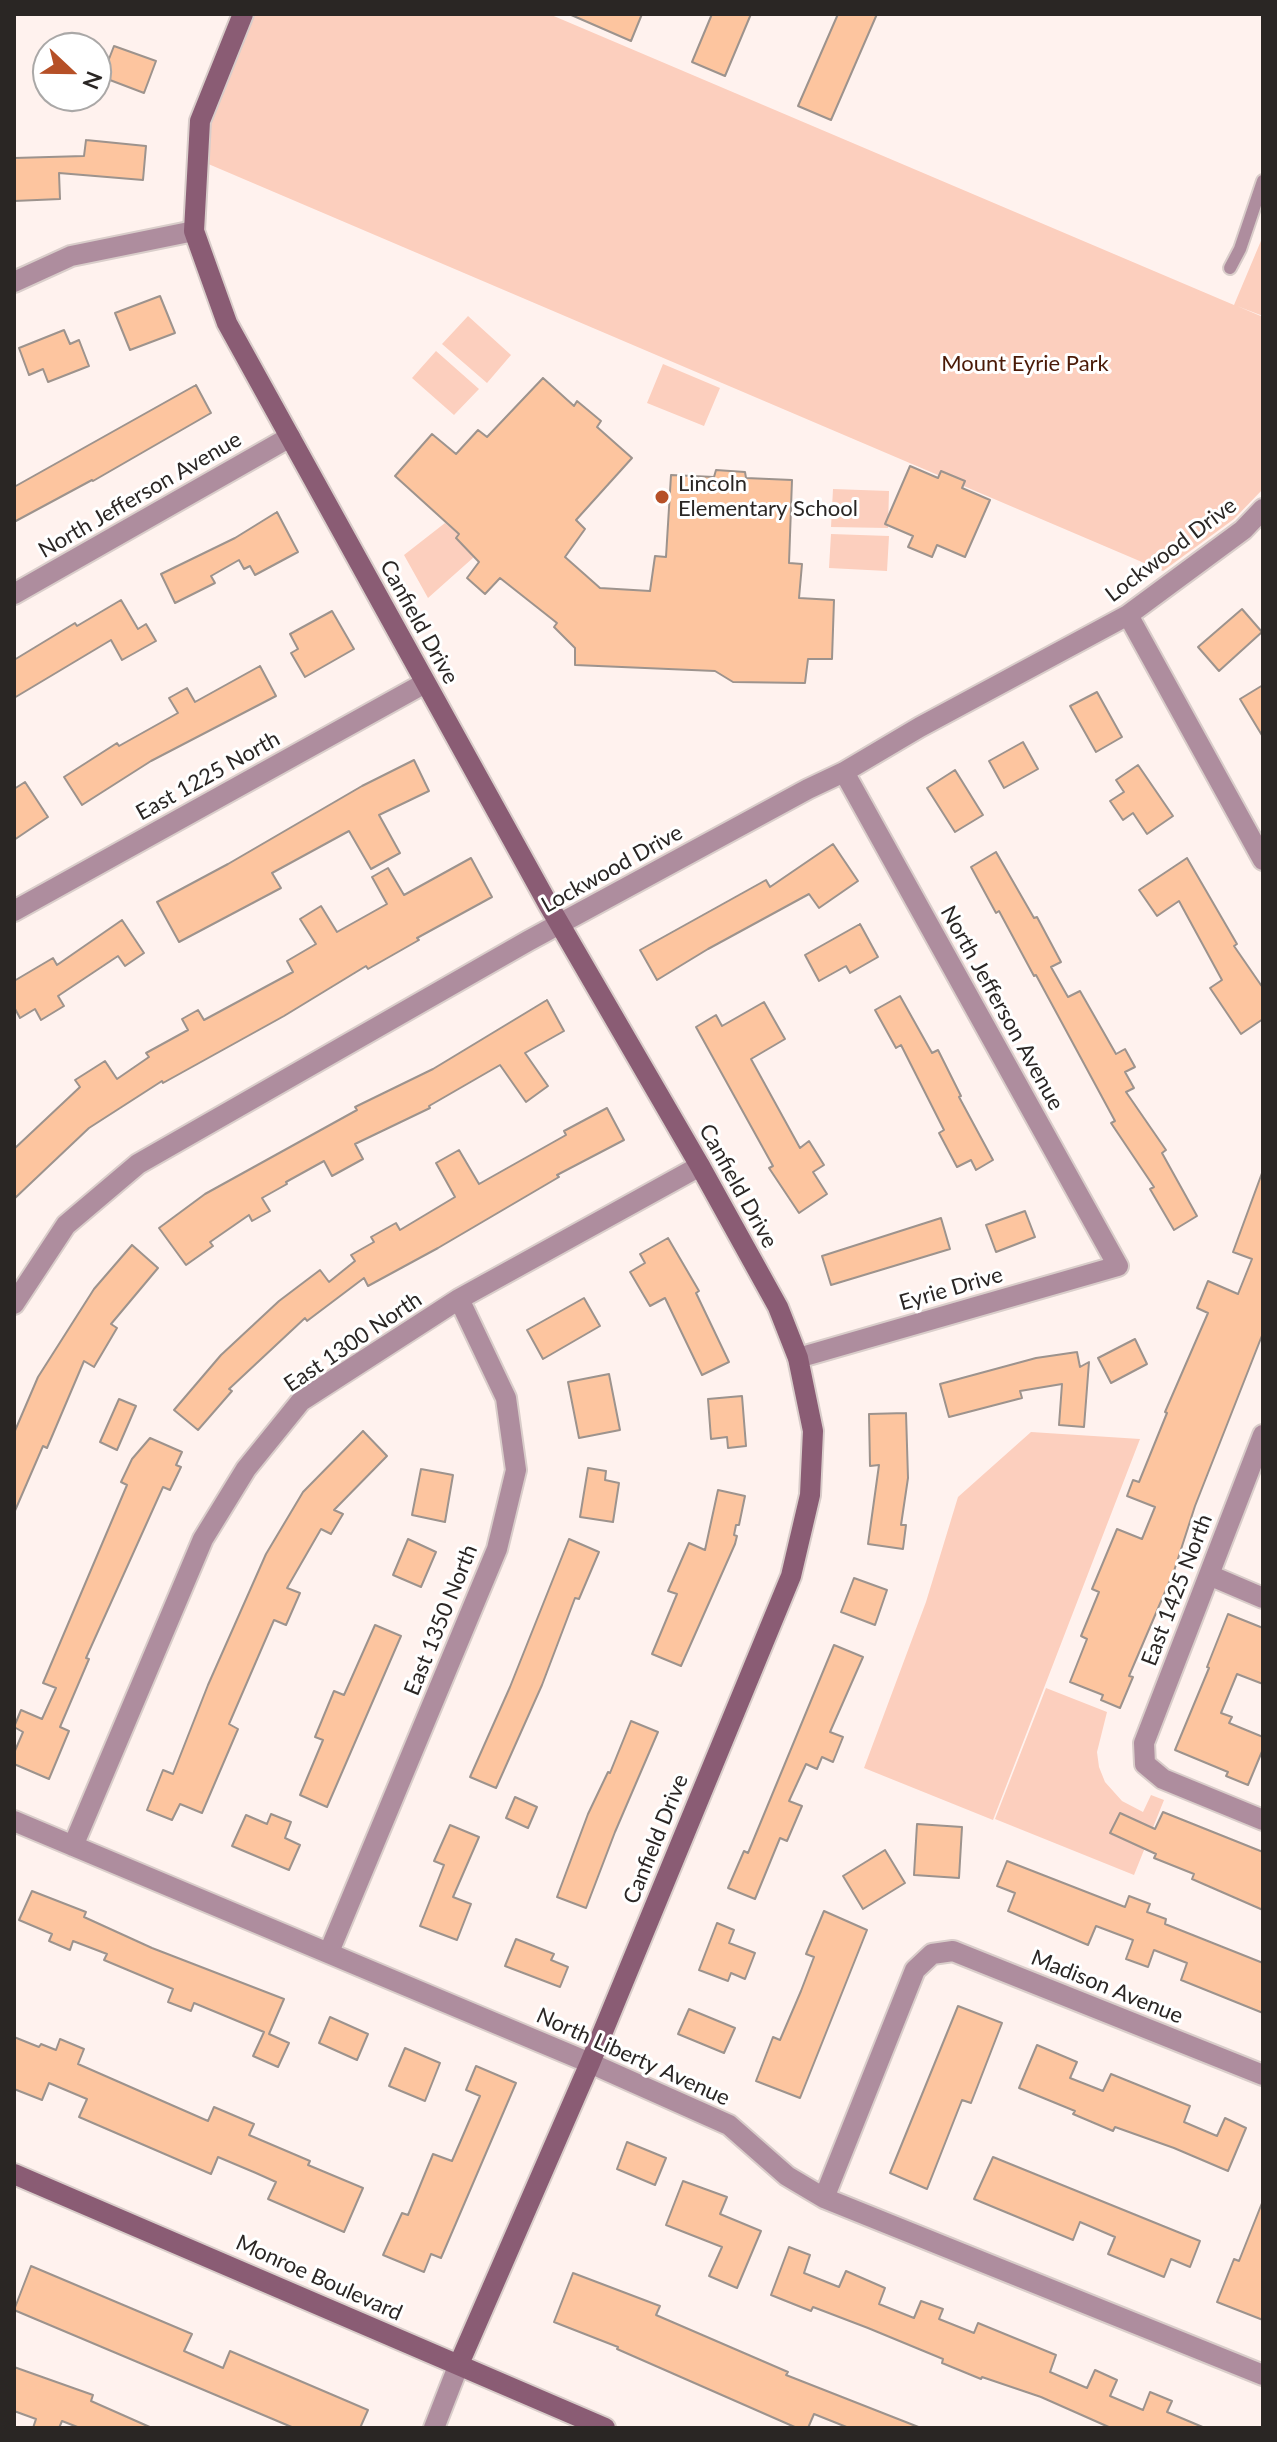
<!DOCTYPE html>
<html>
<head>
<meta charset="utf-8">
<style>
	body { margin:0 }
	#map { position:relative; width:1277px; height:2442px; overflow:hidden; background:#fff2ee; font-family:Lato,sans-serif }
	canvas { display:block }
	.frame { position:absolute; inset:0; border:16px solid #2a2624; pointer-events:none }
	.north { position:absolute; left:32px; top:32px; width:80px; height:80px; box-sizing:border-box; background:#fff; border:2px solid #aaa8a7; border-radius:50%; rotate:112deg; font-size:22px; font-weight:700; line-height:32px; text-align:center; color:#2a2624 }
	.north::after { content:''; display:block; margin:auto; width:28px; height:36px; background:#b65027; clip-path:polygon(50% 0,100% 100%,50% 72%,0 100%) }
</style>
</head>
<body>
<div id="map">
<canvas width="1277" height="2442"></canvas>
<div class="frame"></div>
<div class="north">N</div>
</div>
<script>
const context = document.querySelector('canvas').getContext('2d');
context.lineJoin = 'round';
function fillPath(path, color) {
  context.fillStyle = color;
  context.fill(path, 'evenodd');
}
function shape(rows) {
  const path = new Path2D();
  for (const r of rows) {
    path.moveTo(r[0], r[1]);
    for (let i = 2; i < r.length; i += 2) path.lineTo(r[i], r[i + 1]);
  }
  return path;
}
function trace(path, color, width, dash) {
  context.strokeStyle = color;
  context.lineWidth = width;
  context.lineCap = dash ? 'butt' : 'round';
  context.setLineDash(dash || []);
  context.stroke(path);
}
function write(font, color, halo, rows, align = 'center') {
  context.font = font + ' Lato,sans-serif';
  context.lineWidth = 6;
  context.setLineDash([]);
  context.textBaseline = 'middle';
  context.strokeStyle = halo;
  context.fillStyle = color;
  for (const [text, x, y, turn = 0] of rows) {
    context.save();
    context.translate(x, y);
    context.rotate((+turn || 0) * Math.PI / 180);
    context.textAlign = isNaN(turn) ? turn : align;
    if (halo) context.strokeText(text, 0, 0);
    context.fillText(text, 0, 0);
    context.restore();
  }
}
const green = shape([
	[253,14,549,14,1234,305,1263,236,1263,316,1237,306,1263,317,1263,489,1234,519,1163,571,206,163,210,120],
	[468,316,511,355,487,383,442,344],
	[436,351,479,389,454,415,412,378],
	[663,364,720,388,704,426,647,403],
	[833,489,889,491,888,528,831,527],
	[445,523,459,534,456,539,474,557,428,598,404,555],
	[831,534,889,536,887,571,829,568],
	[1031,1432,1140,1439,993,1820,864,1768,926,1602,958,1497],
	[1046,1688,1107,1712,1097,1752,1099,1767,1105,1782,1122,1801,1143,1812,1151,1795,1164,1800,1134,1875,995,1819]
]);
const building = shape([
	[569,14,642,14,631,41,569,14],
	[712,14,751,14,725,76,692,62,712,14],
	[838,14,877,14,831,120,798,106,838,14],
	[114,46,156,61,144,93,102,77,114,46],
	[86,140,146,146,143,180,59,173,60,199,14,201,14,158,84,156,86,140],
	[160,296,175,333,130,350,115,313,160,296],
	[64,330,70,344,79,340,89,366,48,382,43,369,29,375,19,348,64,330],
	[543,378,574,406,577,401,601,421,597,427,632,458,576,520,585,529,565,557,600,588,650,591,655,556,666,557,671,475,714,477,716,470,745,472,746,478,792,480,789,563,802,564,799,598,834,600,832,659,808,659,805,683,733,682,715,671,575,665,575,648,554,627,557,623,500,578,485,594,467,578,479,562,456,538,459,534,395,476,432,434,456,454,478,430,487,437,543,378],
	[196,385,211,413,93,481,92,480,14,522,14,487,196,385],
	[910,466,938,478,941,471,965,481,962,488,990,500,965,557,937,545,932,557,908,547,913,536,885,524,910,466],
	[277,512,298,552,255,575,250,566,244,569,239,560,211,576,215,583,175,603,161,574,235,538,277,512],
	[121,600,138,629,146,624,156,641,122,660,111,640,14,698,14,660,75,623,77,626,121,600],
	[1242,609,1262,632,1219,671,1198,647,1242,609],
	[332,611,354,649,305,677,291,653,298,649,290,634,332,611],
	[260,666,276,696,151,761,82,805,64,777,117,743,119,746,178,713,169,698,187,688,195,702,260,666],
	[1263,685,1263,737,1240,699,1263,685],
	[1097,692,1122,737,1096,752,1070,706,1097,692],
	[1023,742,1038,769,1004,788,989,761,1023,742],
	[414,760,429,791,379,815,400,853,371,869,349,831,272,873,281,888,179,942,157,902,228,864,362,786,414,760],
	[1138,765,1173,816,1147,834,1133,813,1123,820,1110,801,1124,792,1116,780,1138,765],
	[955,770,983,815,955,832,927,788,955,770],
	[25,782,48,817,14,840,14,789,25,782],
	[833,844,858,881,819,908,809,894,708,949,657,980,640,950,766,880,770,887,833,844],
	[996,852,1034,918,1037,917,1061,962,1051,967,1068,997,1080,991,1116,1054,1125,1049,1135,1067,1125,1072,1134,1088,1126,1092,1166,1150,1162,1153,1197,1216,1174,1230,1150,1189,1154,1187,1111,1123,1115,1121,1036,975,1034,976,999,911,996,913,971,867,996,852],
	[471,858,492,897,417,938,419,940,368,969,366,966,284,1016,163,1083,162,1081,89,1128,14,1199,14,1149,80,1087,75,1080,105,1061,117,1079,149,1057,146,1053,188,1030,182,1019,198,1010,204,1020,293,972,287,961,316,944,300,919,321,906,337,932,387,904,372,877,388,868,404,895,471,858],
	[1187,858,1237,944,1234,946,1263,988,1263,1019,1241,1034,1210,988,1222,980,1179,901,1157,916,1139,890,1187,858],
	[122,920,144,953,125,966,118,956,58,996,64,1006,41,1020,35,1009,20,1018,14,1007,14,981,53,958,57,965,122,920],
	[860,924,878,957,850,973,846,966,819,981,805,955,860,924],
	[900,996,932,1053,938,1050,961,1096,959,1097,993,1160,976,1170,971,1160,957,1167,939,1133,944,1130,901,1045,896,1048,875,1010,900,996],
	[547,1000,564,1031,525,1053,548,1086,526,1102,500,1065,429,1106,430,1108,355,1144,363,1159,332,1176,324,1161,286,1182,287,1184,262,1198,270,1211,252,1221,249,1215,210,1242,213,1246,186,1265,159,1228,205,1194,357,1110,355,1107,433,1069,547,1000],
	[764,1002,785,1039,751,1059,800,1148,809,1141,824,1165,813,1172,827,1194,799,1213,769,1168,773,1166,696,1027,716,1015,722,1026,764,1002],
	[607,1108,624,1140,557,1175,559,1177,438,1248,368,1286,364,1278,307,1321,305,1318,229,1389,232,1391,198,1430,174,1410,221,1355,279,1301,320,1270,329,1282,355,1261,351,1255,374,1242,371,1237,396,1223,400,1230,455,1197,436,1163,459,1150,479,1184,566,1135,564,1131,607,1108],
	[1262,1173,1263,1333,1195,1506,1174,1571,1129,1676,1133,1677,1120,1708,1101,1700,1103,1695,1070,1682,1087,1639,1081,1636,1099,1592,1092,1589,1117,1529,1142,1539,1155,1507,1127,1496,1133,1480,1139,1482,1167,1413,1165,1412,1208,1313,1197,1308,1208,1281,1238,1294,1252,1259,1233,1252,1262,1173],
	[1025,1211,1035,1237,996,1252,986,1225,1025,1211],
	[941,1218,950,1249,831,1285,822,1256,941,1218],
	[668,1238,699,1291,696,1293,729,1362,702,1375,665,1298,650,1306,630,1272,645,1263,640,1254,668,1238],
	[132,1245,158,1268,111,1324,117,1328,94,1367,84,1361,47,1448,43,1446,14,1513,14,1433,38,1377,94,1289,132,1245],
	[584,1298,600,1326,543,1359,527,1330,584,1298],
	[1135,1339,1147,1364,1111,1383,1098,1358,1135,1339],
	[1077,1352,1080,1367,1089,1362,1084,1427,1059,1425,1062,1384,1020,1391,1022,1398,949,1417,940,1384,1036,1358,1077,1352],
	[609,1374,620,1430,579,1438,568,1382,609,1374],
	[742,1396,746,1446,728,1448,727,1437,711,1439,708,1399,742,1396],
	[119,1399,136,1406,117,1450,100,1442,119,1399],
	[906,1413,908,1478,901,1525,906,1525,903,1549,868,1544,879,1465,870,1466,869,1414,906,1413],
	[363,1431,387,1456,334,1510,343,1514,331,1534,321,1529,287,1588,300,1593,286,1625,274,1620,229,1724,238,1729,202,1813,180,1804,172,1820,147,1810,163,1770,173,1774,208,1685,266,1554,303,1492,363,1431],
	[150,1438,182,1452,176,1465,181,1467,170,1490,163,1487,86,1658,89,1659,60,1727,69,1731,49,1779,14,1764,14,1753,23,1732,14,1727,21,1710,42,1719,56,1688,43,1683,127,1485,121,1482,132,1459,150,1438],
	[588,1468,606,1471,605,1480,619,1483,613,1522,580,1517,588,1468],
	[421,1469,453,1475,445,1522,412,1515,421,1469],
	[718,1490,745,1496,739,1525,736,1525,734,1535,737,1536,735,1544,681,1666,652,1654,677,1594,668,1591,689,1543,705,1550,718,1490],
	[408,1539,436,1552,421,1587,393,1575,408,1539],
	[569,1539,599,1552,579,1599,575,1598,542,1685,496,1788,470,1777,510,1687,569,1539],
	[854,1578,887,1590,875,1625,841,1612,854,1578],
	[1228,1614,1263,1628,1263,1684,1237,1674,1221,1713,1232,1717,1229,1723,1263,1737,1263,1749,1248,1785,1226,1776,1228,1772,1175,1750,1209,1668,1207,1667,1228,1614],
	[375,1625,401,1636,327,1807,300,1795,323,1740,315,1737,334,1691,344,1695,375,1625],
	[834,1645,863,1657,830,1732,843,1737,833,1762,822,1757,817,1769,806,1764,789,1801,802,1806,787,1841,780,1838,755,1899,728,1888,744,1851,748,1853,834,1645],
	[631,1721,658,1732,615,1832,586,1908,557,1897,588,1814,608,1772,610,1773,631,1721],
	[515,1797,537,1807,528,1828,506,1818,515,1797],
	[1163,1812,1263,1852,1263,1910,1192,1879,1194,1874,1154,1858,1156,1854,1110,1833,1120,1813,1155,1829,1163,1812],
	[271,1814,291,1822,285,1838,300,1845,289,1870,232,1846,246,1815,267,1824,271,1814],
	[917,1824,962,1827,959,1878,914,1875,917,1824],
	[450,1825,479,1837,453,1897,471,1904,457,1940,420,1926,444,1865,434,1861,450,1825],
	[885,1850,905,1883,863,1909,843,1876,885,1850],
	[1007,1861,1125,1907,1129,1896,1150,1904,1147,1912,1166,1919,1165,1924,1263,1963,1263,2013,1181,1980,1187,1963,1154,1950,1148,1967,1126,1959,1133,1940,1096,1926,1088,1945,1008,1911,1015,1893,997,1886,1007,1861],
	[32,1891,86,1912,84,1917,152,1948,284,1999,269,2034,289,2043,278,2067,253,2056,264,2032,194,2003,191,2011,168,2002,173,1989,104,1960,107,1954,73,1941,70,1950,49,1941,52,1934,19,1920,32,1891],
	[824,1911,867,1930,800,2098,756,2081,773,2037,780,2040,801,1991,814,1957,806,1954,824,1911],
	[717,1923,734,1930,729,1943,755,1953,745,1979,731,1973,728,1981,699,1970,717,1923],
	[516,1939,554,1954,551,1960,568,1967,560,1987,505,1966,516,1939],
	[958,2006,1002,2023,971,2103,962,2100,927,2189,890,2173,958,2006],
	[689,2009,735,2028,724,2053,678,2034,689,2009],
	[330,2017,368,2034,357,2060,319,2043,330,2017],
	[14,2037,39,2047,41,2044,56,2050,60,2039,84,2049,78,2064,208,2121,214,2107,254,2124,249,2135,310,2161,308,2165,363,2188,344,2232,268,2199,276,2182,256,2173,218,2157,211,2174,79,2117,87,2099,49,2083,42,2100,14,2089,14,2037],
	[1037,2045,1077,2062,1070,2078,1103,2091,1111,2074,1190,2106,1184,2122,1217,2136,1225,2118,1246,2128,1228,2171,1174,2148,1115,2127,1113,2131,1073,2114,1075,2111,1019,2088,1037,2045],
	[405,2048,440,2063,425,2101,389,2086,405,2048],
	[476,2066,516,2083,441,2258,431,2254,424,2272,383,2255,402,2213,408,2215,433,2154,452,2161,480,2096,466,2090,476,2066],
	[627,2142,666,2158,655,2185,617,2169,627,2142],
	[993,2157,1200,2241,1190,2267,1171,2259,1164,2277,1108,2254,1115,2237,1080,2222,1073,2240,974,2199,993,2157],
	[683,2181,727,2197,720,2214,761,2231,737,2288,709,2276,722,2247,666,2225,683,2181],
	[1262,2203,1263,2204,1263,2320,1217,2302,1234,2259,1239,2261,1262,2203],
	[789,2247,810,2255,804,2273,839,2287,846,2271,885,2288,879,2304,914,2318,921,2301,943,2309,939,2319,974,2333,978,2323,1056,2355,1050,2372,1087,2388,1095,2370,1117,2380,1110,2396,1143,2410,1150,2392,1172,2401,1167,2412,1205,2428,1111,2428,1041,2397,982,2377,981,2379,942,2363,943,2359,868,2328,813,2307,811,2311,771,2295,789,2247],
	[31,2266,192,2334,184,2351,223,2368,230,2351,368,2410,360,2428,294,2428,14,2310,31,2266],
	[573,2273,660,2306,656,2315,788,2372,786,2375,921,2428,849,2428,814,2414,808,2428,797,2428,617,2349,618,2347,554,2322,573,2273],
	[14,2367,93,2395,91,2401,152,2428,80,2428,62,2421,59,2428,33,2428,36,2419,14,2411,14,2367]
]);
const lane = shape([
	[1230,268,1240,249,1263,181]
]);
const street = shape([
	[14,282,71,256,194,231],
	[14,594,290,437],
	[1128,615,1263,860],
	[14,911,425,683],
	[14,1304,66,1225,138,1164,528,941,808,789,844,772,920,727,1128,615,1243,530,1263,509],
	[798,1358,1118,1266,844,772],
	[1263,1435,1144,1743,1145,1764,1163,1779,1263,1820],
	[1209,1575,1263,1598],
	[14,1821,590,2063,729,2125,787,2176,824,2198,1263,2375],
	[73,1846,203,1539,246,1469,301,1401,459,1299,700,1166],
	[329,1952,497,1549,516,1470,506,1398,459,1299],
	[824,2198,915,1970,932,1954,953,1951,1263,2075],
	[434,2428,459,2364]
]);
const secondary = shape([
	[243,14,200,121,194,231,227,323,548,904,700,1166,778,1307,798,1358,813,1431,810,1495,791,1576,590,2063,459,2364],
	[14,2174,605,2428]
]);
const markers = [
	[662,497,8,"#b65027"]
];
const parkNames = [
	["Mount Eyrie Park",1025,364]
];
const poiNames = [
	["Lincoln",678,484],
	["Elementary School",678,509]
];
const streetNames = [
	["North Jefferson Avenue",140,495,-30],
	["Lockwood Drive",1171,550,-37],
	["Canfield Drive",419,622,61],
	["East 1225 North",208,776,-29],
	["Lockwood Drive",612,869,-29],
	["North Jefferson Avenue",1002,1008,61],
	["Canfield Drive",738,1186,61],
	["Eyrie Drive",951,1289,-16],
	["East 1300 North",353,1342,-34],
	["East 1425 North",1177,1590,-69],
	["East 1350 North",441,1620,-68],
	["Canfield Drive",656,1839,-68],
	["Madison Avenue",1107,1987,22],
	["North Liberty Avenue",633,2057,24],
	["Monroe Boulevard",319,2278,24]
];
fillPath(green, '#fccfbe');
fillPath(building, '#fdc59f');
trace(building, '#9d938d', 2);
trace(lane, '#d9cdca', 16);
trace(street, '#d9cdca', 24);
trace(secondary, '#d9cdca', 24);
trace(lane, '#ae8d9e', 12);
trace(street, '#ae8d9e', 20);
trace(secondary, '#8a5c74', 20);
for (const [x, y, r, color] of markers) {
  const dot = new Path2D();
  dot.arc(x, y, r, 0, 2 * Math.PI);
  context.fillStyle = color;
  context.fill(dot);
  trace(dot, '#fff', 3);
}
write('22px', '#4a1a07', '#fff', parkNames);
write('22px', '#2a2624', '#fff', poiNames, 'left');
write('22px', '#2a2624', '#fff', streetNames);
</script>
</body>
</html>
